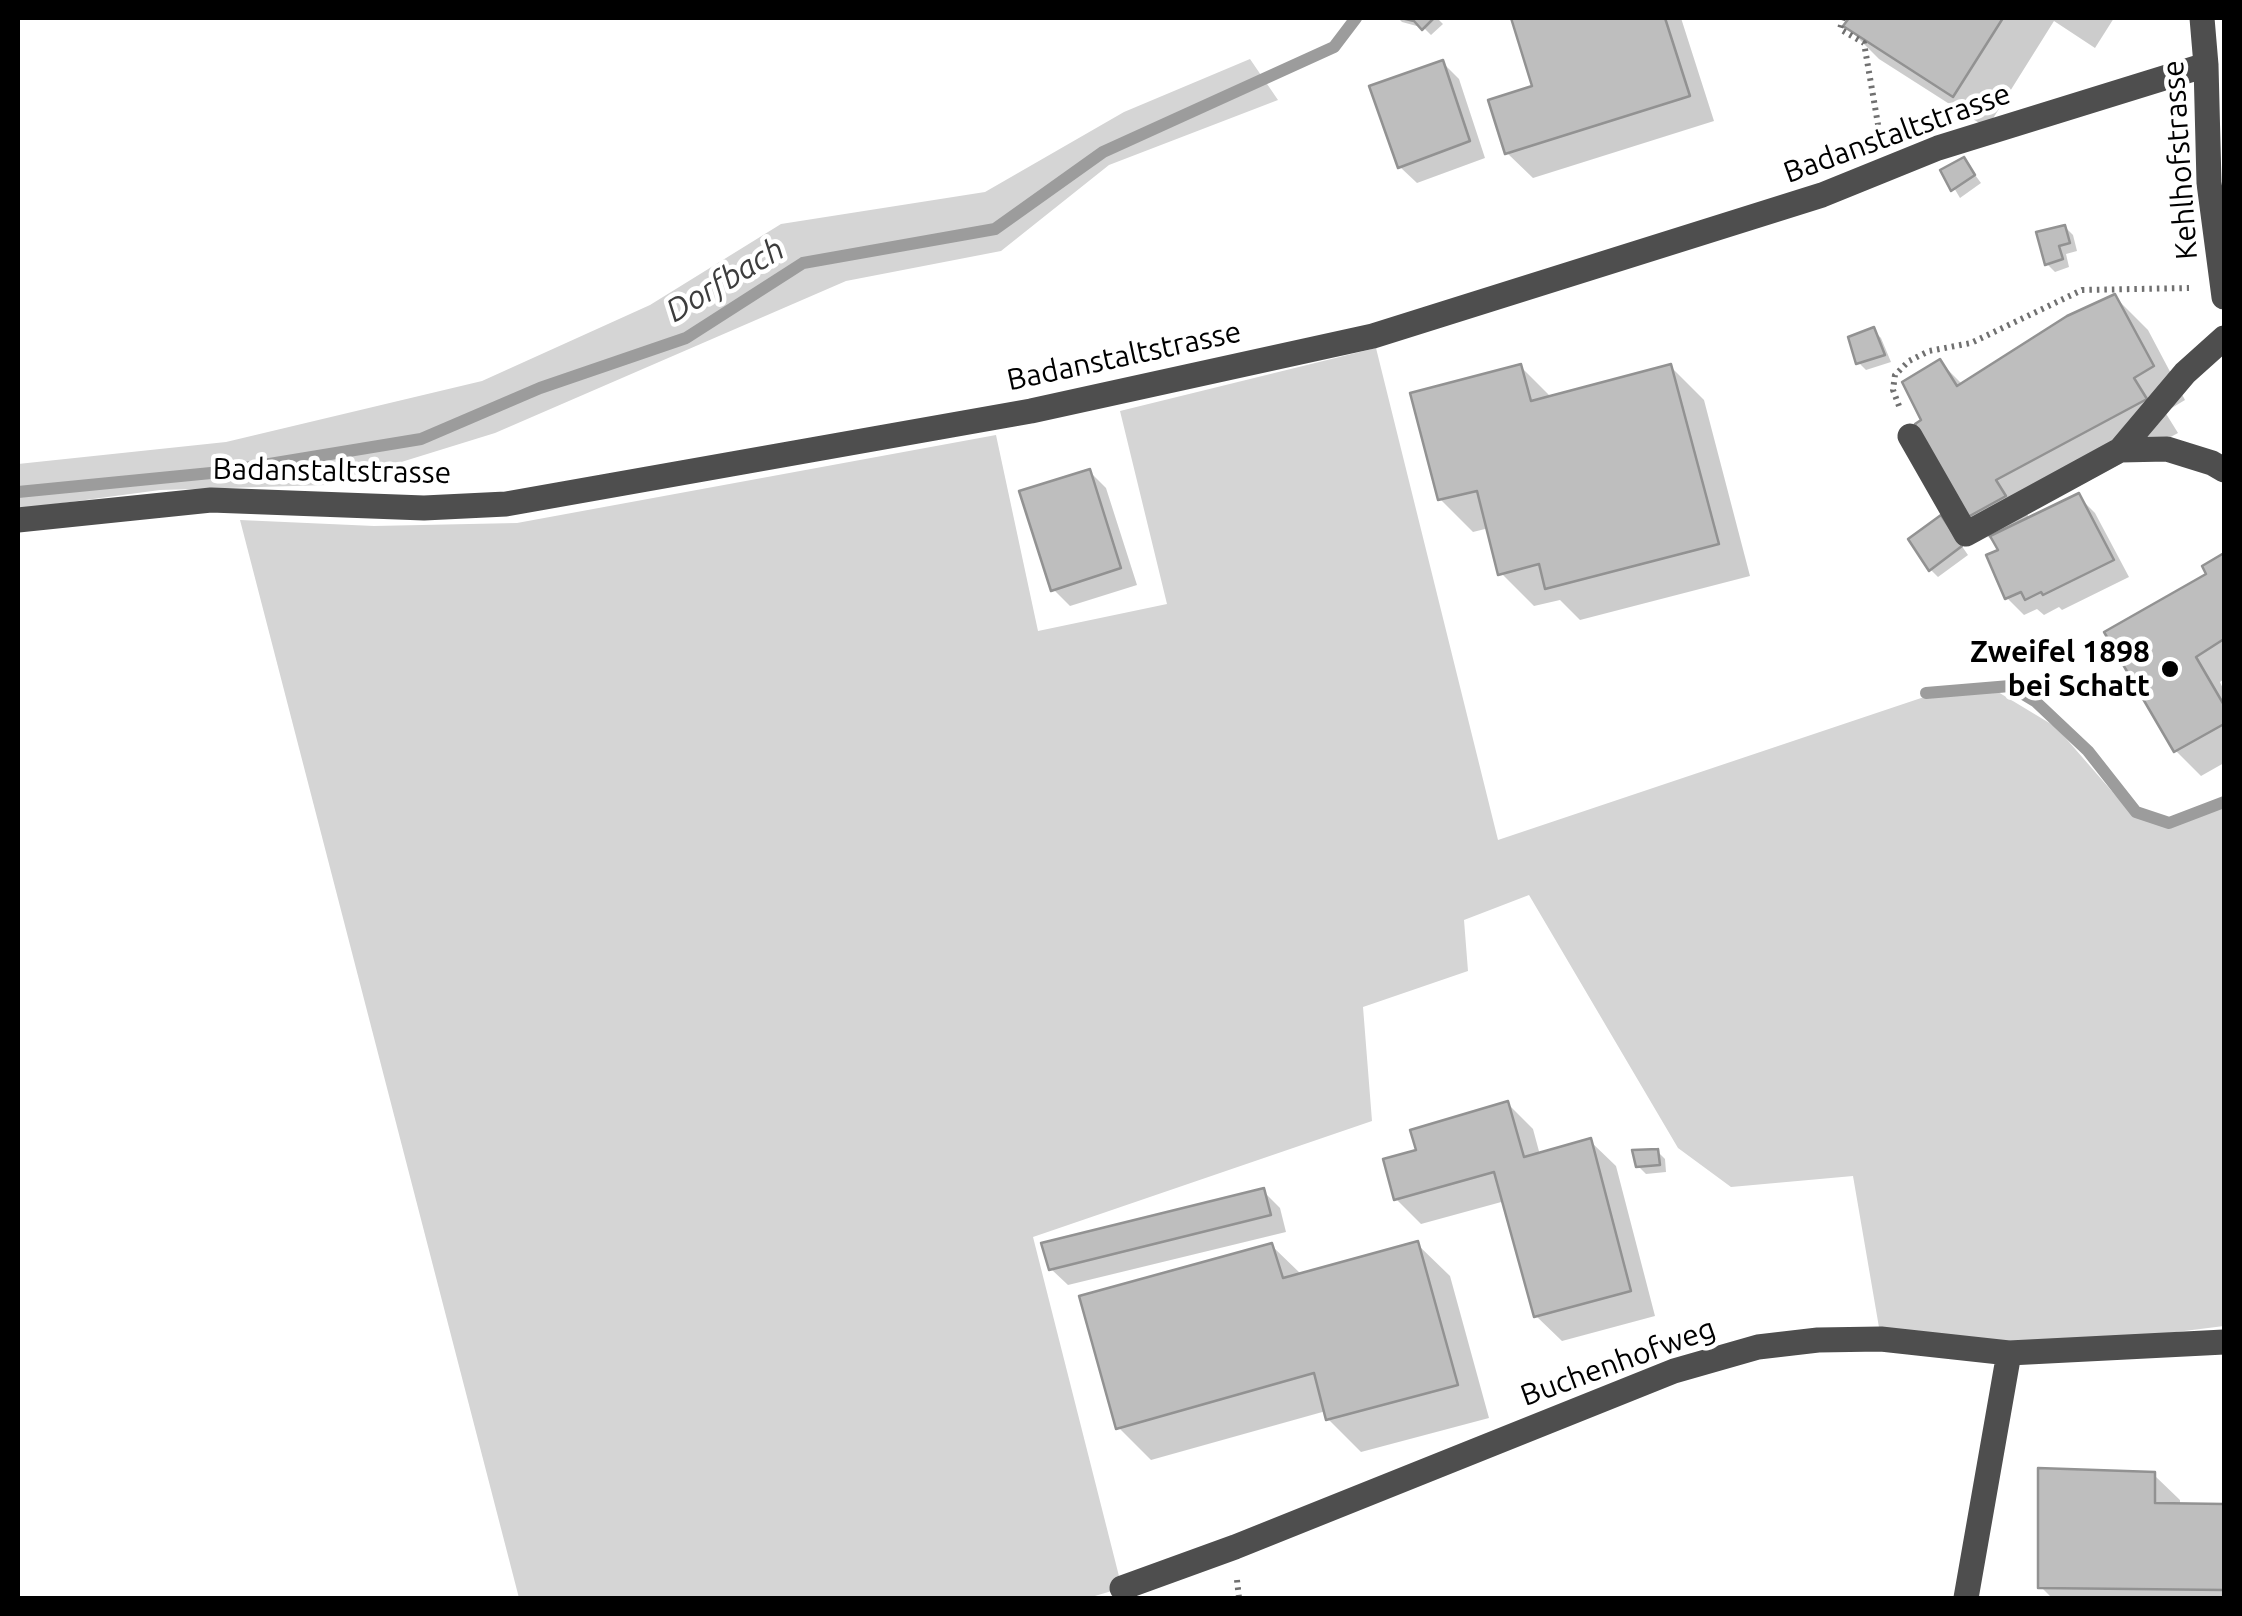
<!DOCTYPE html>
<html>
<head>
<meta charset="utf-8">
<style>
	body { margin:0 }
	#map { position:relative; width:2242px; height:1616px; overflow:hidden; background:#fff; font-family:Ubuntu,sans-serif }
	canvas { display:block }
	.frame { position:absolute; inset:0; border:20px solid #000; pointer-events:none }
</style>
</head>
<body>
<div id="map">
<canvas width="2242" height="1616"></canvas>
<div class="frame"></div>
</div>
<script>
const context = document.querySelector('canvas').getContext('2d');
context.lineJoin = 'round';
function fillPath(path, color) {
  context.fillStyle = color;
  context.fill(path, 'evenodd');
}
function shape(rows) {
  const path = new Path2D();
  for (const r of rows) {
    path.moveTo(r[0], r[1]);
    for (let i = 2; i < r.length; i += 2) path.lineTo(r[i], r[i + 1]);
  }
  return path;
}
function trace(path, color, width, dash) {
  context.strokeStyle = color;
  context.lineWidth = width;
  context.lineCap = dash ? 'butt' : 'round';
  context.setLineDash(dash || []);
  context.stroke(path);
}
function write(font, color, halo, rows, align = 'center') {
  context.font = font + ' Ubuntu,sans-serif';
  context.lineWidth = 9;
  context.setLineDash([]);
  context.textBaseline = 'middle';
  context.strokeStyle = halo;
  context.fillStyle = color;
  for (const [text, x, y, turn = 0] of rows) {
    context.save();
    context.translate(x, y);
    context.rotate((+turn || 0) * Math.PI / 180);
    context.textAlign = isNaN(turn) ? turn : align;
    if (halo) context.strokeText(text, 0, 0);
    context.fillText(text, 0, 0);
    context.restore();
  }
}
const green = shape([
	[1250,59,1278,100,1109,165,1001,251,846,281,495,433,327,485,160,490,18,509,18,464,226,442,482,381,650,305,781,224,985,192,1124,112],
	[1376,348,1498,840,1942,691,1998,692,2056,727,2116,796,2154,824,2224,805,2224,1326,2009,1353,1881,1339,1853,1176,1731,1187,1678,1148,1529,895,1464,920,1468,971,1363,1007,1372,1121,1033,1237,1122,1588,1088,1598,519,1598,240,520,374,526,517,523,996,435,1038,631,1167,604,1120,411]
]);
const shadow = shape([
	[1398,18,1437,18,1443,24,1431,35,1424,28,1402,22],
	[1513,18,1681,18,1714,121,1533,178,1507,153,1535,87],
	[1852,18,2114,18,2095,48,2054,21,1987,128,1879,59,1846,26],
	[1442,62,1459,79,1485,158,1417,183,1400,167],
	[1964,160,1981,183,1960,198,1944,171],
	[2065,227,2073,235,2077,251,2066,254,2069,267,2055,272,2047,264],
	[2115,297,2148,330,2185,400,2165,412,2178,433,2027,514,2030,519,2078,496,2095,513,2129,577,2062,610,2059,607,2044,615,2037,609,2024,615,2007,598,2002,551,1968,516,1925,421,1940,362,1963,385],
	[1873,330,1881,338,1891,362,1866,370,1858,362],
	[1521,367,1552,398,1671,367,1704,400,1750,576,1580,620,1560,600,1534,606,1501,573,1489,528,1473,532,1440,499],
	[1089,471,1106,488,1137,585,1070,606,1053,589],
	[1948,526,1968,555,1938,577,1931,570],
	[2224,556,2224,679,2220,682,2224,691,2224,763,2201,776,2176,751,2107,633,2209,575,2205,567],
	[1508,1104,1533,1129,1540,1155,1590,1141,1616,1166,1655,1316,1562,1341,1536,1316,1505,1201,1421,1224,1396,1199,1419,1152],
	[1657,1151,1665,1159,1666,1172,1646,1174,1638,1166],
	[1263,1191,1280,1208,1286,1232,1068,1285,1051,1269],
	[1417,1244,1450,1276,1489,1418,1361,1452,1328,1419,1326,1411,1151,1460,1118,1427,1272,1246,1302,1275],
	[2154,1475,2180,1500,2180,1506,2224,1506,2224,1598,2052,1598,2041,1587]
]);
const stream = shape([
	[18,492,221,472,421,439,540,388,686,338,803,263,995,229,1103,152,1334,47,1356,18],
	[1926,693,2010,686,2035,701,2088,751,2136,812,2169,823,2224,802]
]);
const building = shape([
	[1401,18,1434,18,1422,30,1414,21,1401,18],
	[1511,18,1665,18,1690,96,1505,154,1488,100,1532,86,1511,18],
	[1849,18,2003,18,1953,97,1843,26,1849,18],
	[1443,60,1470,141,1398,168,1369,86,1443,60],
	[1964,157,1975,175,1951,191,1940,170,1964,157],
	[2065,225,2070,243,2059,246,2063,259,2045,265,2036,232,2065,225],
	[2115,294,2154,366,2134,378,2147,399,1996,480,2006,496,1966,518,1915,424,1921,420,1902,382,1940,359,1957,386,2067,316,2115,294],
	[1874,327,1885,355,1856,364,1848,337,1874,327],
	[1521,364,1531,401,1671,364,1719,544,1545,589,1539,564,1498,575,1477,491,1438,500,1410,393,1521,364],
	[1090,469,1121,568,1051,591,1019,491,1090,469],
	[2079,493,2114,560,2043,595,2041,592,2025,600,2021,592,2005,599,1986,555,1998,550,1990,536,2079,493],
	[1941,515,1962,546,1929,571,1908,539,1941,515],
	[2224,553,2224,639,2196,657,2224,705,2224,724,2174,752,2104,632,2206,574,2202,566,2224,553],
	[1508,1101,1524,1157,1591,1138,1631,1291,1534,1317,1494,1172,1394,1200,1383,1159,1416,1150,1410,1130,1508,1101],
	[1658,1149,1660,1165,1636,1167,1632,1150,1658,1149],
	[1264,1188,1271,1215,1049,1270,1041,1243,1264,1188],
	[1418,1241,1458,1385,1326,1420,1314,1373,1116,1429,1079,1296,1272,1243,1283,1278,1418,1241],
	[2038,1468,2155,1472,2155,1503,2224,1504,2224,1590,2038,1588,2038,1468]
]);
const path = shape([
	[1843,18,1840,29,1864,43,1880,136],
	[1899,406,1893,390,1895,375,1909,361,1929,351,1971,343,2082,290,2189,288],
	[1237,1580,1239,1598]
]);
const minor = shape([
	[2202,18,2206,65,2209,183,2224,297],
	[1910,436,1966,534,2120,450,2185,373,2224,338],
	[2120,450,2167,449,2212,463,2224,470],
	[18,520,211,500,424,508,506,504,1031,411,1373,336,1822,195,1938,148,2206,65],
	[1122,1588,1235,1547,1674,1371,1758,1347,1818,1340,1881,1339,2009,1353,2224,1342],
	[1966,1598,2009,1353]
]);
const markers = [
	[2170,669,10,"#000"]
];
const streetNames = [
	["Badanstaltstrasse",1897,133,-20],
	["Kehlhofstrasse",2180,160,-94],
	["Badanstaltstrasse",1124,356,-12],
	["Badanstaltstrasse",332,471,1],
	["Buchenhofweg",1618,1362,-20]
];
const poiNames = [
	["Zweifel 1898",2150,652],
	["bei Schatt",2150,686]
];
const waterNames = [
	["Dorfbach",725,280,-31]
];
fillPath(green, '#d5d5d5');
fillPath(shadow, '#0003');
trace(stream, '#9c9c9c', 12);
fillPath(building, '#bebebe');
trace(building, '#929292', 2.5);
trace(path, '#707070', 6, [2.5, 5]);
trace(minor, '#4e4e4e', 25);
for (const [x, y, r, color] of markers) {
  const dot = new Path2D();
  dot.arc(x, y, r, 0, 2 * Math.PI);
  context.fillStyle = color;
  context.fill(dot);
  trace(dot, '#fff', 4);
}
write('30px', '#000', '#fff', streetNames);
write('bold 30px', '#000', '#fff', poiNames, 'right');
write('italic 32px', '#3d3d3d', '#fff', waterNames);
</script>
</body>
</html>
